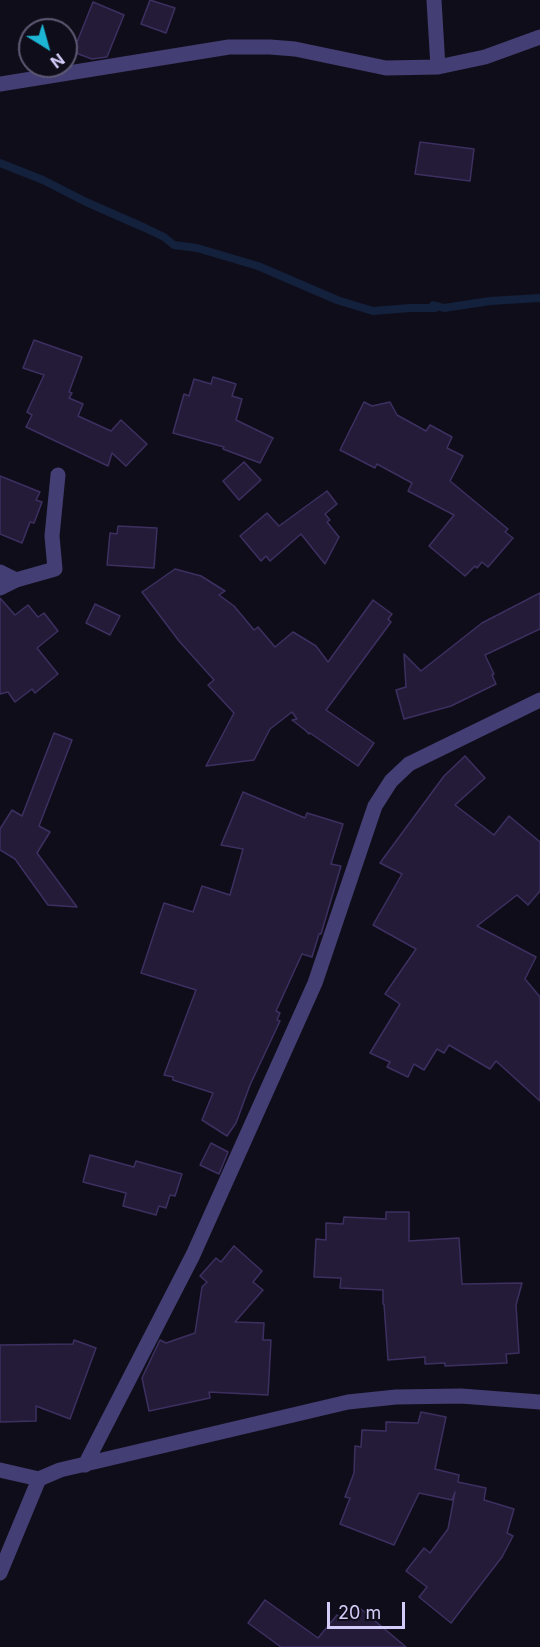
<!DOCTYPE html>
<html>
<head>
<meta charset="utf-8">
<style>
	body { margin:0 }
	#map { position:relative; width:540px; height:1647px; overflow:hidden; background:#100d1a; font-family:Inter,sans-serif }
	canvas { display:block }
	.north { position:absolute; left:18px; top:18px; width:60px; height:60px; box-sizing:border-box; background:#100d1a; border:2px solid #5e5973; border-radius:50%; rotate:143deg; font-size:16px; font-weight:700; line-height:24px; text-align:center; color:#d4ccf8 }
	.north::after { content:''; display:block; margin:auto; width:21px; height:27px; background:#1cb6d4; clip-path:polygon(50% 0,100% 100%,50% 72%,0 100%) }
	.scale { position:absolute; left:327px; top:1602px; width:78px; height:27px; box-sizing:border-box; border:3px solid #d4ccf8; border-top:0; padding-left:8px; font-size:18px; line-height:21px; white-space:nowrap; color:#d4ccf8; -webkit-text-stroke:4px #100d1a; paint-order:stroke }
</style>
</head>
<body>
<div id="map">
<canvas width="540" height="1647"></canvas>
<div class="north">N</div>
<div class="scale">20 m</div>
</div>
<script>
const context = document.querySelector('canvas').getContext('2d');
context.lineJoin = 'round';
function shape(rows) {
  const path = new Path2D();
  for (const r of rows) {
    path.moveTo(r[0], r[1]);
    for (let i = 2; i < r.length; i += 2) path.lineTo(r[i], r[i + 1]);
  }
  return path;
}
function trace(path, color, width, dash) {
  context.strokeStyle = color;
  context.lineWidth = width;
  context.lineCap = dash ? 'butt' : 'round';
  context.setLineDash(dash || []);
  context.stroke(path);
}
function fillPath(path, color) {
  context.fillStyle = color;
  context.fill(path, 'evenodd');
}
const stream = shape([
	[0,163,43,180,86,202,143,227,164,237,174,245,197,248,258,266,337,300,373,311,410,308,435,308,433,305,444,308,490,301,540,298]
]);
const building = shape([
	[150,0,175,8,166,33,141,24,150,0],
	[93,2,124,15,107,57,92,59,73,52,93,2],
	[420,142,474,149,470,181,415,174,420,142],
	[34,340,82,357,69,392,72,393,69,398,83,404,78,416,111,431,121,420,147,444,126,466,112,453,108,466,26,427,32,415,27,412,44,375,23,368,34,340],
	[213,377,236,384,232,396,242,399,236,420,273,438,260,463,223,449,224,447,173,433,184,394,189,396,194,379,211,384,213,377],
	[364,402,372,406,390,402,397,415,426,431,430,425,452,437,447,448,463,456,450,481,508,529,505,532,513,538,488,567,482,562,477,568,475,566,465,576,429,546,454,515,408,491,412,483,377,464,375,468,340,450,364,402],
	[244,462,261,480,239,500,223,481,244,462],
	[0,476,40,492,36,500,42,502,34,523,30,522,22,543,0,534,0,476],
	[327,491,337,504,325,514,330,520,327,522,339,537,325,564,301,534,270,561,266,556,261,561,240,536,267,513,279,526,327,491],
	[118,526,157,528,154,568,107,565,110,533,117,534,118,526],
	[175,569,201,576,225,591,219,595,234,606,254,630,258,627,275,647,293,632,316,646,328,662,373,600,392,614,388,619,391,622,326,710,374,743,358,766,310,733,309,734,305,730,292,720,297,719,292,712,270,729,254,760,206,766,234,713,208,685,214,680,179,641,142,592,175,569],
	[540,593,540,629,485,655,494,674,492,675,496,684,451,706,404,719,396,690,406,687,404,654,421,671,482,623,540,593],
	[0,598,15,615,28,605,38,617,44,613,58,631,37,648,58,674,35,693,32,689,15,702,8,692,0,694,0,598],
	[95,604,120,616,110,635,86,623,95,604],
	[54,733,72,740,39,826,50,832,37,853,77,907,48,905,15,859,0,850,0,829,12,810,22,816,54,733],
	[465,756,485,778,455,805,494,835,509,816,540,842,540,891,528,905,517,895,477,926,536,957,525,979,540,997,540,1101,496,1061,490,1069,449,1045,444,1053,437,1049,424,1070,414,1064,408,1077,387,1067,390,1062,370,1053,400,1004,385,994,416,949,373,925,402,874,380,863,444,776,465,756],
	[243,792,305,818,307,813,343,824,331,864,341,866,321,934,319,934,312,957,302,954,276,1011,280,1013,277,1020,280,1021,250,1085,236,1123,227,1136,202,1120,213,1093,173,1080,173,1077,164,1075,196,990,141,973,164,903,193,912,202,886,230,895,243,849,221,845,243,792],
	[211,1143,228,1152,219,1174,200,1165,211,1143],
	[90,1155,134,1167,136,1161,182,1174,175,1196,170,1195,166,1208,159,1206,156,1215,123,1206,126,1193,83,1182,90,1155],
	[386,1212,409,1212,409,1241,459,1238,462,1284,522,1283,516,1305,519,1353,506,1354,507,1363,445,1366,445,1363,425,1364,425,1357,388,1360,384,1304,383,1304,383,1290,340,1288,341,1278,314,1277,316,1239,326,1240,326,1223,343,1224,344,1217,386,1219,386,1212],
	[234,1246,262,1271,253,1282,263,1290,235,1322,264,1323,263,1340,271,1340,268,1395,209,1392,210,1398,149,1411,142,1378,160,1340,166,1343,195,1333,202,1287,207,1282,200,1276,216,1258,221,1262,234,1246],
	[74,1340,96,1348,70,1419,36,1406,36,1421,0,1422,0,1345,73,1344,74,1340],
	[421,1412,446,1417,435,1469,459,1475,458,1482,486,1488,484,1500,514,1509,507,1533,513,1536,502,1557,451,1623,419,1597,427,1587,406,1571,424,1548,430,1553,448,1529,455,1492,452,1500,419,1493,394,1545,340,1524,350,1498,345,1497,354,1473,355,1446,361,1447,362,1430,386,1431,386,1422,418,1423,421,1412],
	[265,1600,318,1638,337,1615,342,1619,355,1604,406,1647,281,1647,248,1623,265,1600]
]);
const minor = shape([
	[434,0,438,67],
	[0,84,229,47,270,47,295,49,386,68,438,67,485,57,540,37],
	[0,572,16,580],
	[0,588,16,580,55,569,52,536,58,475],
	[85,1465,193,1255,315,983,375,806,391,781,409,764,540,700],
	[0,1470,39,1479,60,1470,348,1402,396,1397,461,1396,540,1402],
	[0,1573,39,1479]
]);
trace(stream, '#13213d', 8);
fillPath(building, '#231b38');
trace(building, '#3d3061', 1.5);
trace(minor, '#433e73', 15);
</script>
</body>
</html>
